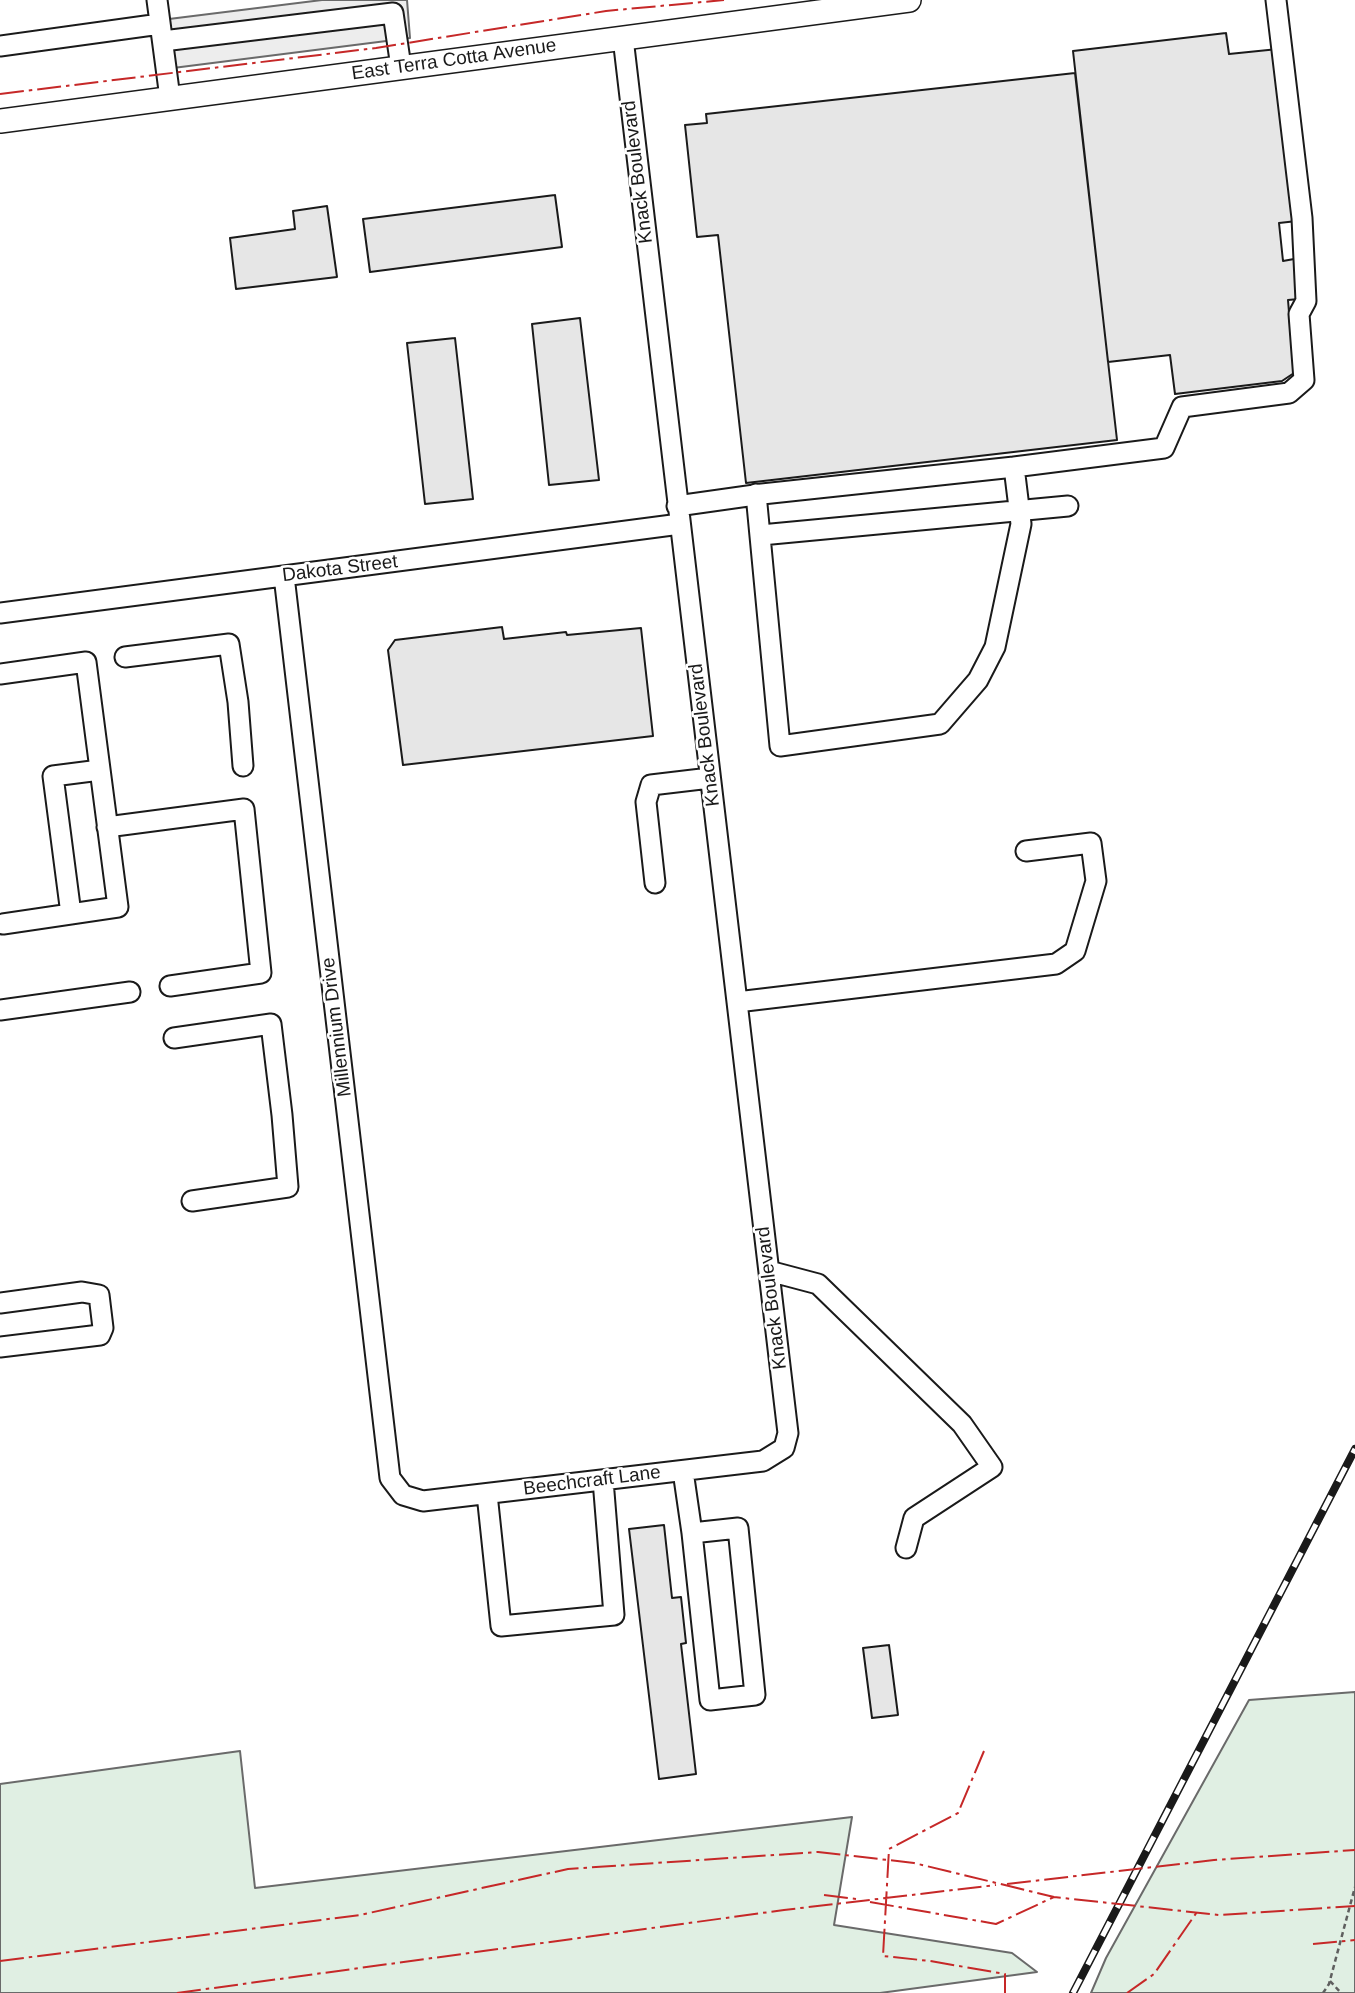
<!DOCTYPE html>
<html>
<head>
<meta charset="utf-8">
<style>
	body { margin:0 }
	canvas { display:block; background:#fff }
</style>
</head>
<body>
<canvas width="1355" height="1993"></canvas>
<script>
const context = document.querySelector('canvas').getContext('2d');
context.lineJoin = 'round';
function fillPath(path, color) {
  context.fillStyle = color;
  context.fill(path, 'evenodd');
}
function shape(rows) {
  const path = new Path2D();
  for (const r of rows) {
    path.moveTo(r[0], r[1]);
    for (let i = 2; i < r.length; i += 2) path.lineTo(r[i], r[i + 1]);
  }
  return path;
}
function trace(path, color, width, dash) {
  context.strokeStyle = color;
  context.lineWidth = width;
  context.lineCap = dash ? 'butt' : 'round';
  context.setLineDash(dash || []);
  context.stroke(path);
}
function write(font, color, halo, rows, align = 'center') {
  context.font = font + ' Arial,sans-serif';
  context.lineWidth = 5;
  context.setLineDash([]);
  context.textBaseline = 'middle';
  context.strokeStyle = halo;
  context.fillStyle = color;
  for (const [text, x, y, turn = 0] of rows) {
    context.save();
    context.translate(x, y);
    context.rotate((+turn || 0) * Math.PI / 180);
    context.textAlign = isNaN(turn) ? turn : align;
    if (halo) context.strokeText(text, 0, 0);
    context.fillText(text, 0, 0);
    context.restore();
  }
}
const green = shape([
	[1355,1692,1355,1993,1091,1993,1106,1958,1249,1700,1355,1692],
	[240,1751,255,1888,852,1817,834,1925,1012,1953,1037,1972,880,1993,0,1993,0,1784,240,1751]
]);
const parking = shape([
	[322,0,407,0,410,38,173,68,169,19,322,0]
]);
const building = shape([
	[1226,33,1229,54,1278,49,1297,221,1279,223,1283,261,1294,259,1299,299,1288,300,1294,373,1282,381,1175,394,1170,355,1108,362,1073,51,1226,33],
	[1075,73,1117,440,746,483,718,235,697,237,685,125,707,123,706,114,1075,73],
	[555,195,562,247,370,272,363,219,555,195],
	[327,206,337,277,236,289,230,238,295,229,293,211,327,206],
	[580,318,599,480,549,485,532,324,580,318],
	[455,338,473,499,425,504,407,343,455,338],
	[502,627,504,639,566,632,567,635,641,628,653,736,403,765,388,650,395,640,502,627],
	[664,1525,672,1598,681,1597,686,1643,681,1644,696,1774,659,1779,629,1529,664,1525],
	[889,1645,898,1715,872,1718,863,1648,889,1645]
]);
const path = shape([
	[1330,1981,1341,1993],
	[1323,1993,1329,1984,1355,1887]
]);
const minor = shape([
	[157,0,170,98],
	[163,41,393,13,401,67],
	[0,46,160,24],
	[756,494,780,746,940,724,978,680,995,647,1021,524,1014,467],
	[677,506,762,494,1014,467,1164,448,1182,407,1289,393,1304,380,1299,314,1306,301,1302,218,1276,0],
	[761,535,1068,506],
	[284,576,390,1478,403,1495,423,1501,763,1461,784,1448,788,1433,623,38],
	[0,613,680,524],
	[125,657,229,644,238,702,243,766],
	[0,674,86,662,118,907,3,924],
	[107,827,244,809,261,973,170,986],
	[655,883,646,802,651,785,710,778],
	[71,914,53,776,100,770],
	[737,1002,1056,964,1075,951,1096,881,1091,843,1026,851],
	[0,1010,130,992],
	[174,1038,271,1024,282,1115,288,1187,192,1201],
	[769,1271,818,1284,962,1424,992,1467,914,1518,906,1548],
	[0,1303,82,1292,99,1295,103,1328,100,1335,0,1347],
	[683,1471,692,1533,738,1528,755,1695,710,1700,692,1533],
	[487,1494,501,1626,614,1615,603,1480]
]);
const major = shape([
	[0,121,909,0]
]);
const rail = shape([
	[1073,1993,1355,1449]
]);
const power = shape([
	[0,94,376,48,606,11,724,0],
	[984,1751,958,1813,889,1849,883,1956,930,1961,1005,1974,1005,1993],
	[1007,1884,1214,1860,1355,1850],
	[824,1895,856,1899],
	[870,1902,996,1924,1054,1897],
	[1313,1944,1355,1940],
	[0,1961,360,1915,568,1869,818,1852,914,1863,1054,1897,1219,1915,1355,1906],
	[177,1993,784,1910,996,1885],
	[1127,1993,1154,1974,1197,1912]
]);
const streetNames = [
	["East Terra Cotta Avenue",454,60,-8],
	["Knack Boulevard",638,172,-97],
	["Dakota Street",340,569,-7],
	["Knack Boulevard",705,735,-97],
	["Millennium Drive",337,1027,-97],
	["Knack Boulevard",772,1298,-97],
	["Beechcraft Lane",592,1481,-7]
];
fillPath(green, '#e0efe3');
trace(green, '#6a6a6a', 2);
fillPath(parking, '#ededed');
trace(parking, '#6a6a6a', 2);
fillPath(building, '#e6e6e6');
trace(building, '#1a1a1a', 2);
trace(minor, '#1a1a1a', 23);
trace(major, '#1a1a1a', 26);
trace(path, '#5f5f5f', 2.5, [5, 3.5]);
trace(minor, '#fff', 19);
trace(major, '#fff', 23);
trace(rail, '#1a1a1a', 8);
trace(rail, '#fff', 5, [16]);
trace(power, '#c62828', 2, [24, 5, 3.5, 5]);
write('19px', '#1a1a1a', '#fff', streetNames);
</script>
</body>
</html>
